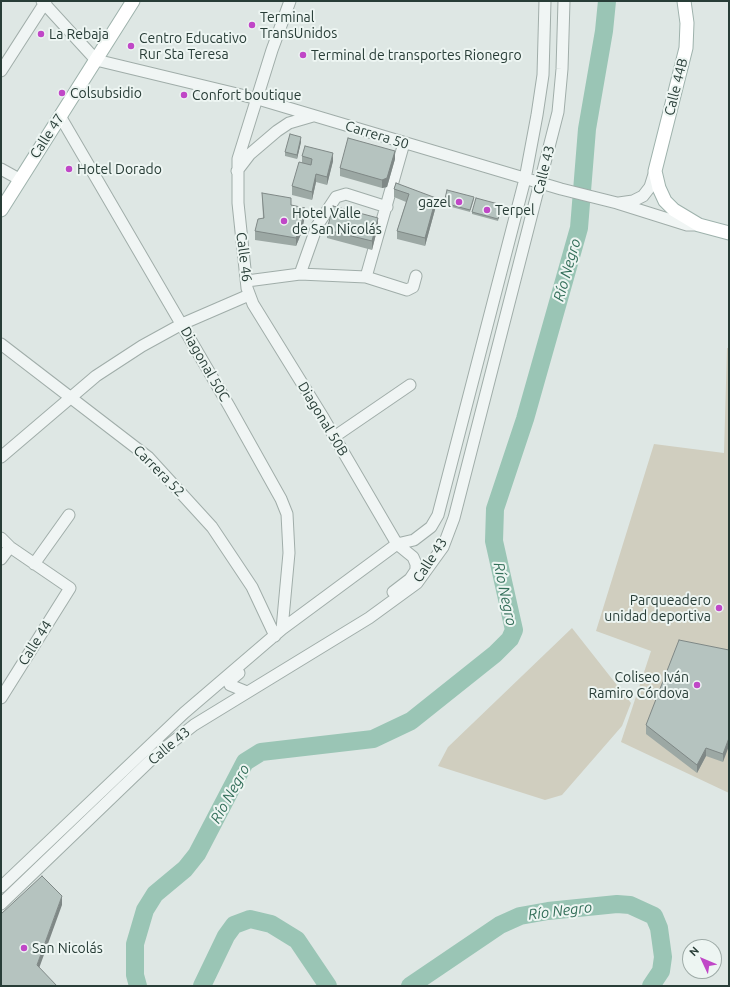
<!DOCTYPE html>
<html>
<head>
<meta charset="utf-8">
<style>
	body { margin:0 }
	#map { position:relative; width:730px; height:987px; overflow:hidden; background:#dee7e4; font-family:Ubuntu,sans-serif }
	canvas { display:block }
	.frame { position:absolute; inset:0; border:2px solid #283d37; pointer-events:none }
	.north { position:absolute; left:682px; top:939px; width:40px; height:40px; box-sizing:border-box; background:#edf5f2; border:1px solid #9eaba7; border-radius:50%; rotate:314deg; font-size:11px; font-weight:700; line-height:16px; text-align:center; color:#283d37 }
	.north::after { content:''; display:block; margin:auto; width:14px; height:18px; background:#c047c7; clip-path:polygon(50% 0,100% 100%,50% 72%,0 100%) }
</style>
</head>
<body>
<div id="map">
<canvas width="730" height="987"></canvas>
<div class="frame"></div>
<div class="north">N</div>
</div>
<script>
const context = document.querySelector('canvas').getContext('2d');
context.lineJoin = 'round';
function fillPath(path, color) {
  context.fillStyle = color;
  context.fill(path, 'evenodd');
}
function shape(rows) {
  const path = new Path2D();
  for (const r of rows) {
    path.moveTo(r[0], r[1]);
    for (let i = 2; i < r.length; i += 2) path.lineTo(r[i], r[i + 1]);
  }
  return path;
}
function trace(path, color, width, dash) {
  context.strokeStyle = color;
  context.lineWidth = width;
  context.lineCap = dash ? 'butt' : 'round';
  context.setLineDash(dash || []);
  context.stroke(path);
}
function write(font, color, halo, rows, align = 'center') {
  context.font = font + ' Ubuntu,sans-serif';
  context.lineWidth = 4;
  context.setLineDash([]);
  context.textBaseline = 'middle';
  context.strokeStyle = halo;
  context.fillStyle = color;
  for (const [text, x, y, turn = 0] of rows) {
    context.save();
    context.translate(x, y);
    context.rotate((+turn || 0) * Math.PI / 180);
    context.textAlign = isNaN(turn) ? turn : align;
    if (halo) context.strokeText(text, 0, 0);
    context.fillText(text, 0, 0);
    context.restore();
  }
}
const green = shape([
	[727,348,729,348,729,793,621,742,651,651,596,631,654,444,724,453],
	[572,628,631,703,622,726,562,795,545,800,438,766,448,747]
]);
const river = shape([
	[138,986,135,975,135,944,145,910,155,894,185,869,197,854,245,762,261,752,373,739,411,721,495,654,510,639,514,630,494,541,495,509,525,419,579,228,587,129,604,31,607,1],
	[202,986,226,936,234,925,250,919,271,924,297,940,328,986],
	[410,986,500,925,520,916,548,911,617,904,630,905,654,916,659,928,663,957,661,971,651,986]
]);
const minor = shape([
	[42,1,96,60,258,99,561,189,617,203,687,225,699,225],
	[290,1,272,50,238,159,238,203,247,288,253,304,324,419,397,544,413,557,416,564,416,570,410,579,393,592],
	[1,71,46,1],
	[60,116,229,406,281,499,287,514,289,553,282,629],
	[1,169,19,179],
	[237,171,250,154,277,131,289,123,313,116],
	[619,203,633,201,643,196,650,187,655,171],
	[300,274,317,226,336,197,346,194,387,207],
	[366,277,404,143],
	[247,281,300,274,366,277,407,290,413,287,416,276],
	[1,344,148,457,212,527,252,587,275,636],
	[334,437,410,385],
	[1,457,96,376,142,346,182,324,249,295],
	[1,538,10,547,70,588,1,698],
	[1,559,10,547],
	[34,564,69,515],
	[239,673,232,679,230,685,247,692],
	[1,887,184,713,282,629,397,544,414,540,431,527,438,515,525,179,537,115,543,75,545,1],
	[1,904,156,755,194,725,369,618,417,583,443,547,454,518,558,112,562,69,564,1]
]);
const major = shape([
	[684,1,687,23,686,48,655,171,659,188,665,201,674,210,699,225,729,233],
	[1,210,133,1]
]);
const wall = shape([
	[301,142,297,159,285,156,285,152],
	[302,156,333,161,327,185,316,182,312,200,292,195,292,186,302,163],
	[395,159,387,187,382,188,340,176,340,168],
	[396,183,436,206,425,246,397,239,397,231,406,202,394,197,394,189],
	[262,193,291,205,305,216,301,234,296,246,255,240,255,231,263,218],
	[474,199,470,212,444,205,444,203],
	[502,207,498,221,472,214,472,212],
	[378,226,372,250,327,238,327,230],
	[729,650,723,762,706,756,697,773,646,734,646,725]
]);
const shadedWall = shape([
	[301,137,301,142,297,159,297,155],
	[395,151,395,159,387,187,382,188,382,180],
	[333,153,333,161,327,185,327,177],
	[316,174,316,182,312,200,312,192],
	[436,198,436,206,425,246,425,238],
	[305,208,305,216,301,234,296,246,296,238],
	[378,218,378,226,372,250,372,241],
	[729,738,729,746,723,762,723,754],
	[706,748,706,756,697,773,697,765],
	[62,896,62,905,37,974,37,965]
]);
const building = shape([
	[290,134,301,137,297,155,285,152,290,134],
	[348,138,395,151,387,178,382,180,340,168,348,138],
	[305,146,333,153,327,177,316,174,312,192,292,186,299,162,311,165,312,159,302,156,305,146],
	[396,183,436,198,425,238,397,231,409,194,394,189,396,183],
	[447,190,474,197,470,210,444,203,447,190],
	[262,193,291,198,291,205,305,208,301,226,296,238,255,231,258,219,264,218,262,193],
	[476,198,502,205,498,219,472,212,476,198],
	[333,206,378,218,372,241,327,230,333,206],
	[679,640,729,650,729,738,723,754,706,748,697,765,646,725,679,640],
	[42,876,62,896,37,965,57,986,1,986,1,914,42,876]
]);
const markers = [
	[252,25,4,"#c047c7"],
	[41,34,4,"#c047c7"],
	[131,46,4,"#c047c7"],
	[303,55,4,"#c047c7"],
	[62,93,4,"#c047c7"],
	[184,95,4,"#c047c7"],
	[69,169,4,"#c047c7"],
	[459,202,4,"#c047c7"],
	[487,210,4,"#c047c7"],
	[284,221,4,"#c047c7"],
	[719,608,4,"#c047c7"],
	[697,685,4,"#c047c7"],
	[24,948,4,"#c047c7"]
];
const poiNames = [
	["Terminal",260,17],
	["TransUnidos",260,33],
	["La Rebaja",49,34],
	["Centro Educativo",139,38],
	["Rur Sta Teresa",139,54],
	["Terminal de transportes Rionegro",311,55],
	["Colsubsidio",70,93],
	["Confort boutique",192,95],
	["Hotel Dorado",77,169],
	["gazel",451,202,"right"],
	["Terpel",495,210],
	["Hotel Valle",292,213],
	["de San Nicolás",292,229],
	["Parqueadero",711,600,"right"],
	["unidad deportiva",711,616,"right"],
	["Coliseo Iván",689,677,"right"],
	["Ramiro Córdova",689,693,"right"],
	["San Nicolás",32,948]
];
const streetNames = [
	["Calle 44B",676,87,-76],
	["Carrera 50",377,135,17],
	["Calle 47",47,136,-57],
	["Calle 43",544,170,-76],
	["Calle 46",244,257,83],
	["Diagonal 50C",205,364,60],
	["Diagonal 50B",323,419,59],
	["Carrera 52",159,471,45],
	["Calle 43",430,560,-57],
	["Calle 44",35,643,-58],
	["Calle 43",169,746,-40]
];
const waterNames = [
	["Río Negro",567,270,-74],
	["Río Negro",505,594,78],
	["Río Negro",230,794,-61],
	["Río Negro",560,911,-7]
];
fillPath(green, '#d0cebf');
trace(river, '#9ac5b5', 18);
trace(minor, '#a0ada9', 13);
trace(major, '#9eb2ac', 15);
trace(minor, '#f0f5f4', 11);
trace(major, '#fff', 13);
fillPath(wall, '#9ca8a4');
fillPath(shadedWall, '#7f8886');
fillPath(building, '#b5c3bf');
trace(building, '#7f8886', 1);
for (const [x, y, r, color] of markers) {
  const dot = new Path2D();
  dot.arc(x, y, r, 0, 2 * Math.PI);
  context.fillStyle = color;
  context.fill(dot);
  trace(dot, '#edf5f2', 1.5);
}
write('14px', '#283d37', '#edf5f2', poiNames, 'left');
write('14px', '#283d37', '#edf5f2', streetNames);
write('italic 15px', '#346f5a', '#edf5f2', waterNames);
</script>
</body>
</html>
